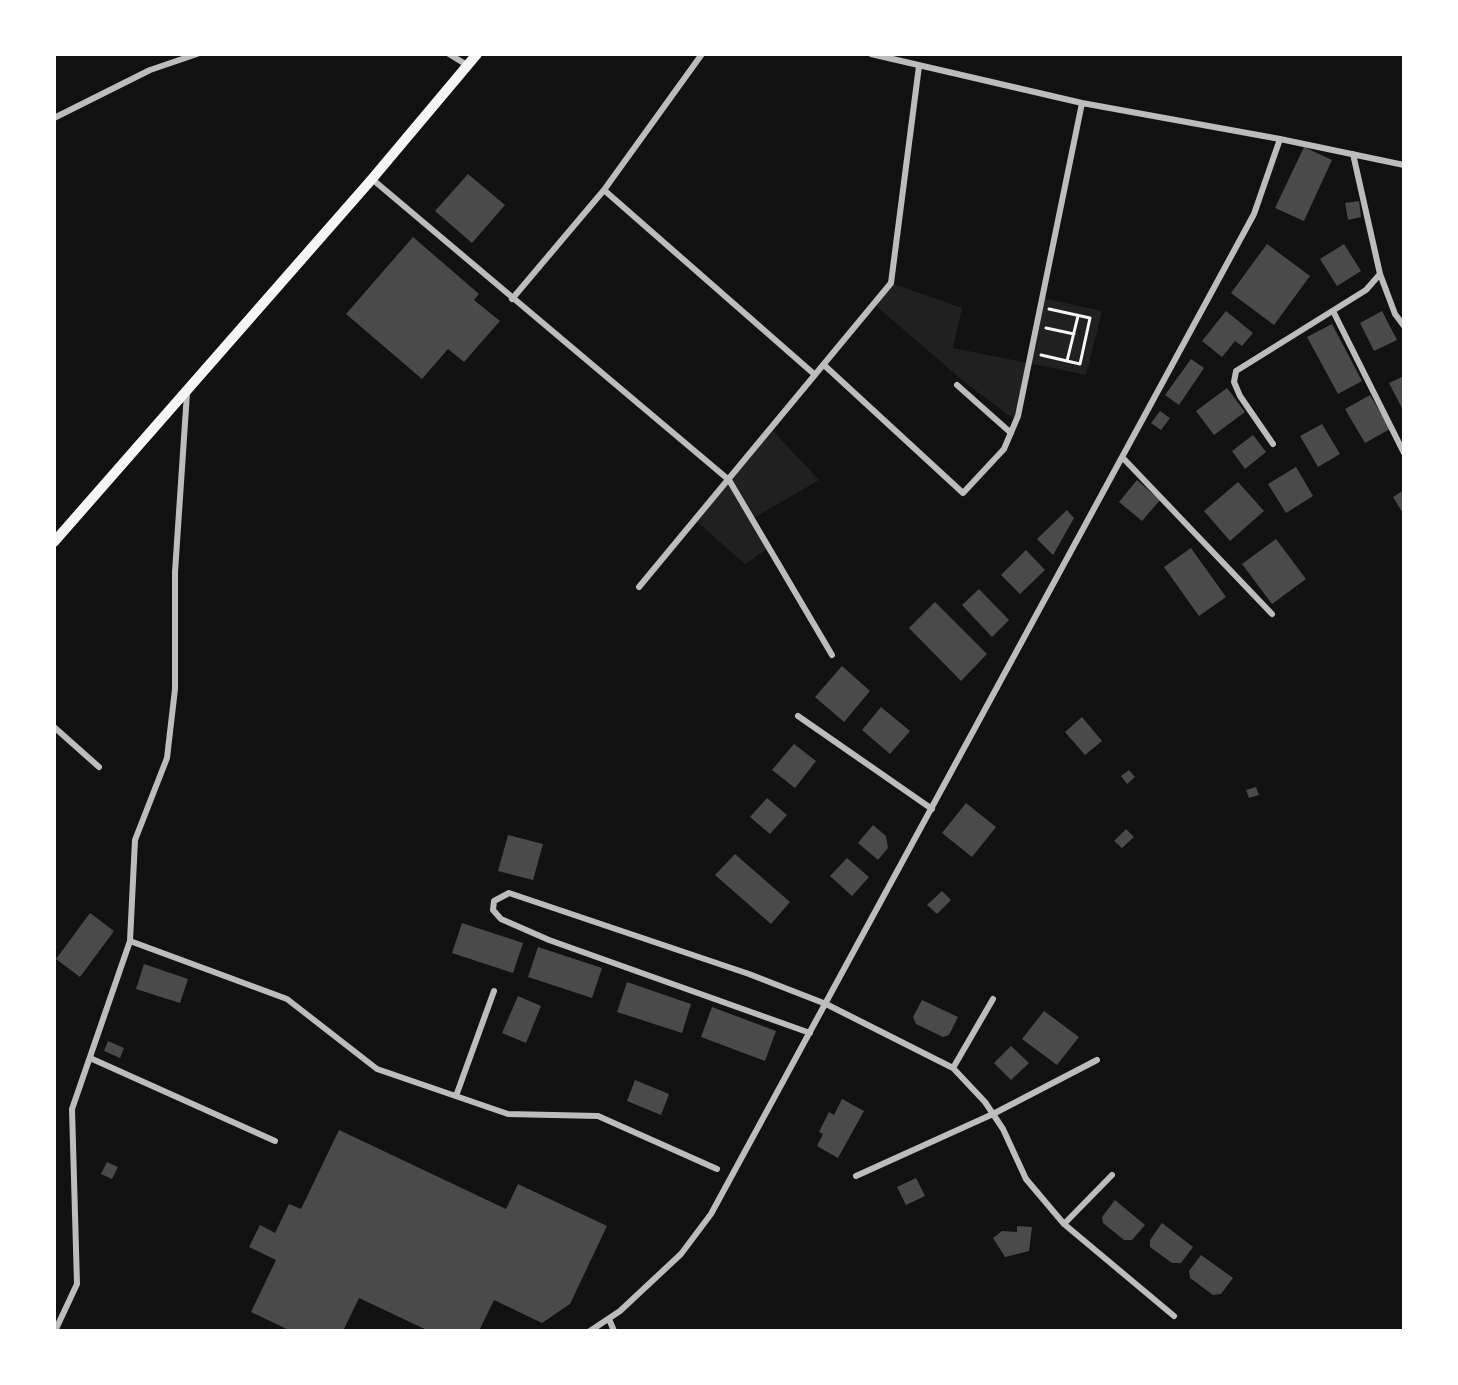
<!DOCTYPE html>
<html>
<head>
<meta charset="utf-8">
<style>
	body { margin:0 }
	#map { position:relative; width:1458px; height:1385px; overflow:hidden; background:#111; font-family:Inter,sans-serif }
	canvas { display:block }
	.frame { position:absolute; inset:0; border:56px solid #fff; pointer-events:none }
</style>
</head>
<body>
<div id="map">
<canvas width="1458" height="1385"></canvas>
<div class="frame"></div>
</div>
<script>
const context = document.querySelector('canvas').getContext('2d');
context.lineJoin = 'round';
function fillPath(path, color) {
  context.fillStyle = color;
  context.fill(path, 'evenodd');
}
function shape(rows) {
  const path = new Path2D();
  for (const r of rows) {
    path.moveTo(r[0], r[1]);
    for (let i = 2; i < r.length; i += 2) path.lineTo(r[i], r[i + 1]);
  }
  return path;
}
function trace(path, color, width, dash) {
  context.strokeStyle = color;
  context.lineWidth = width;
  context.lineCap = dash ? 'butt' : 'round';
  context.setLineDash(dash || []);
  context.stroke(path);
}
const green = shape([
	[891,283,962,308,953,348,1028,363,1042,298,1102,311,1086,375,1029,363,1016,419,1011,417,962,380,875,305],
	[771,429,819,480,752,519,769,548,745,564,695,520]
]);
const building = shape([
	[1304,147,1332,160,1304,221,1275,208],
	[468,174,505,205,472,243,435,211],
	[1359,201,1361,217,1348,220,1345,203],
	[413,237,479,294,474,300,500,321,464,362,448,349,422,379,346,314],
	[1267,244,1310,276,1274,325,1231,293],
	[1344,244,1361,271,1337,286,1320,259],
	[1226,311,1253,333,1242,346,1235,341,1222,357,1202,341],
	[1382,311,1397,340,1374,351,1360,323],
	[1332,324,1362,381,1338,394,1307,337],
	[1191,359,1204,368,1179,405,1165,395],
	[1404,376,1404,412,1389,383],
	[1227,388,1245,412,1214,435,1196,411],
	[1370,395,1390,429,1365,443,1345,409],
	[1160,411,1170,418,1161,430,1151,423],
	[1322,424,1340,454,1318,467,1300,436],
	[1253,435,1266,452,1245,469,1232,451],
	[1296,467,1313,496,1286,513,1268,484],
	[1137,480,1160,500,1142,521,1119,502],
	[1238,482,1264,511,1230,541,1204,511],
	[1404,490,1404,515,1393,497],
	[1067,510,1074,518,1053,555,1037,539],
	[1276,539,1306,579,1272,604,1242,564],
	[1191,548,1226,597,1199,616,1164,567],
	[1026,550,1045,570,1020,594,1001,575],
	[979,589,1009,620,992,637,962,605],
	[935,602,987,654,961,681,909,628],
	[842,666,870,691,844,722,815,697],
	[881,707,910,731,890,754,862,730],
	[1082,717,1102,741,1085,755,1065,732],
	[794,744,816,761,795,788,772,770],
	[1129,770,1135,777,1127,784,1121,776],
	[1256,787,1259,795,1249,798,1246,790],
	[767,798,787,815,770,834,750,817],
	[966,803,996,827,972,857,942,833],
	[873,825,886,836,888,848,878,860,858,843],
	[1126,829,1134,837,1122,848,1114,841],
	[508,835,543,844,533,880,498,871],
	[735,854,790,902,771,924,715,875],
	[847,858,869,877,852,896,830,876],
	[942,891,951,900,937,914,927,905],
	[90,913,114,931,80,977,56,959],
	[462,923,523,943,513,973,452,953],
	[538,947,602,968,592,998,528,977],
	[144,964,188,979,180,1003,136,989],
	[627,982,691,1004,682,1033,617,1012],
	[518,996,541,1006,526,1043,502,1033],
	[922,1000,958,1017,949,1035,943,1037,916,1024,913,1017],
	[712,1007,776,1031,765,1061,701,1037],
	[1044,1011,1079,1037,1057,1065,1022,1039],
	[108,1041,124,1048,120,1058,104,1051],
	[1011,1046,1029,1063,1011,1080,994,1063],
	[635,1080,669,1094,661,1115,627,1101],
	[842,1099,864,1111,838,1158,817,1146,823,1134,819,1132,829,1112,834,1115],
	[339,1130,506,1209,518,1184,607,1226,570,1304,542,1323,494,1300,479,1331,429,1331,359,1298,343,1331,291,1331,251,1312,276,1260,249,1247,260,1225,275,1233,289,1204,301,1209],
	[107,1162,118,1167,112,1179,101,1174],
	[916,1178,925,1196,906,1205,897,1187],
	[1115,1200,1145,1225,1132,1240,1124,1240,1103,1223,1102,1217],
	[1162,1223,1193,1247,1181,1263,1172,1263,1150,1247,1150,1240],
	[1017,1226,1032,1227,1029,1251,1005,1257,993,1238,1002,1231,1017,1232],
	[1201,1255,1233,1278,1221,1294,1213,1295,1190,1278,1189,1271]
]);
const path = shape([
	[1046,328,1074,334],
	[1041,355,1080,364,1090,318,1049,309],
	[1067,361,1078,316]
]);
const minor = shape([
	[449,54,467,65],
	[871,54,1082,103,1280,139,1404,165],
	[54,118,150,70,197,54],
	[1353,154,1380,274,1395,314,1404,326],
	[372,179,729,480,832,655],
	[604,190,814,374],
	[512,299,604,190,702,54],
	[1333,311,1404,453],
	[824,365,963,493,1004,449,1018,416,1082,103],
	[957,385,1011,433],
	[1273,444,1240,396,1234,382,1236,371,1366,290,1380,274],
	[1123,458,1272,614],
	[639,587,891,283,919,66],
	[798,716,932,809],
	[54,727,99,767],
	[130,941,287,999,377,1069,508,1114,598,1116,717,1169],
	[810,1033,549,940,501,919,493,910,494,901,509,893,749,974,826,1004,953,1068,985,1102,1003,1129,1026,1179,1064,1224,1174,1316],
	[90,1058,275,1141],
	[953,1068,993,999],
	[456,1096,494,991],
	[856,1176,993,1114,1097,1060],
	[1064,1224,1112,1175],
	[609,1319,614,1331],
	[55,1331,77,1284,72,1109,130,941,135,840,167,758,175,689,175,572,187,393],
	[590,1331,620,1311,681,1254,711,1214,1254,214,1280,139]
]);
const primary = shape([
	[54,542,372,179,477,54]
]);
fillPath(green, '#202020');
fillPath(building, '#4a4a4a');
trace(path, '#f5f5f5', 3);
trace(minor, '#bcbcbc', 6);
trace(primary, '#f5f5f5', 10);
</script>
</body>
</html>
